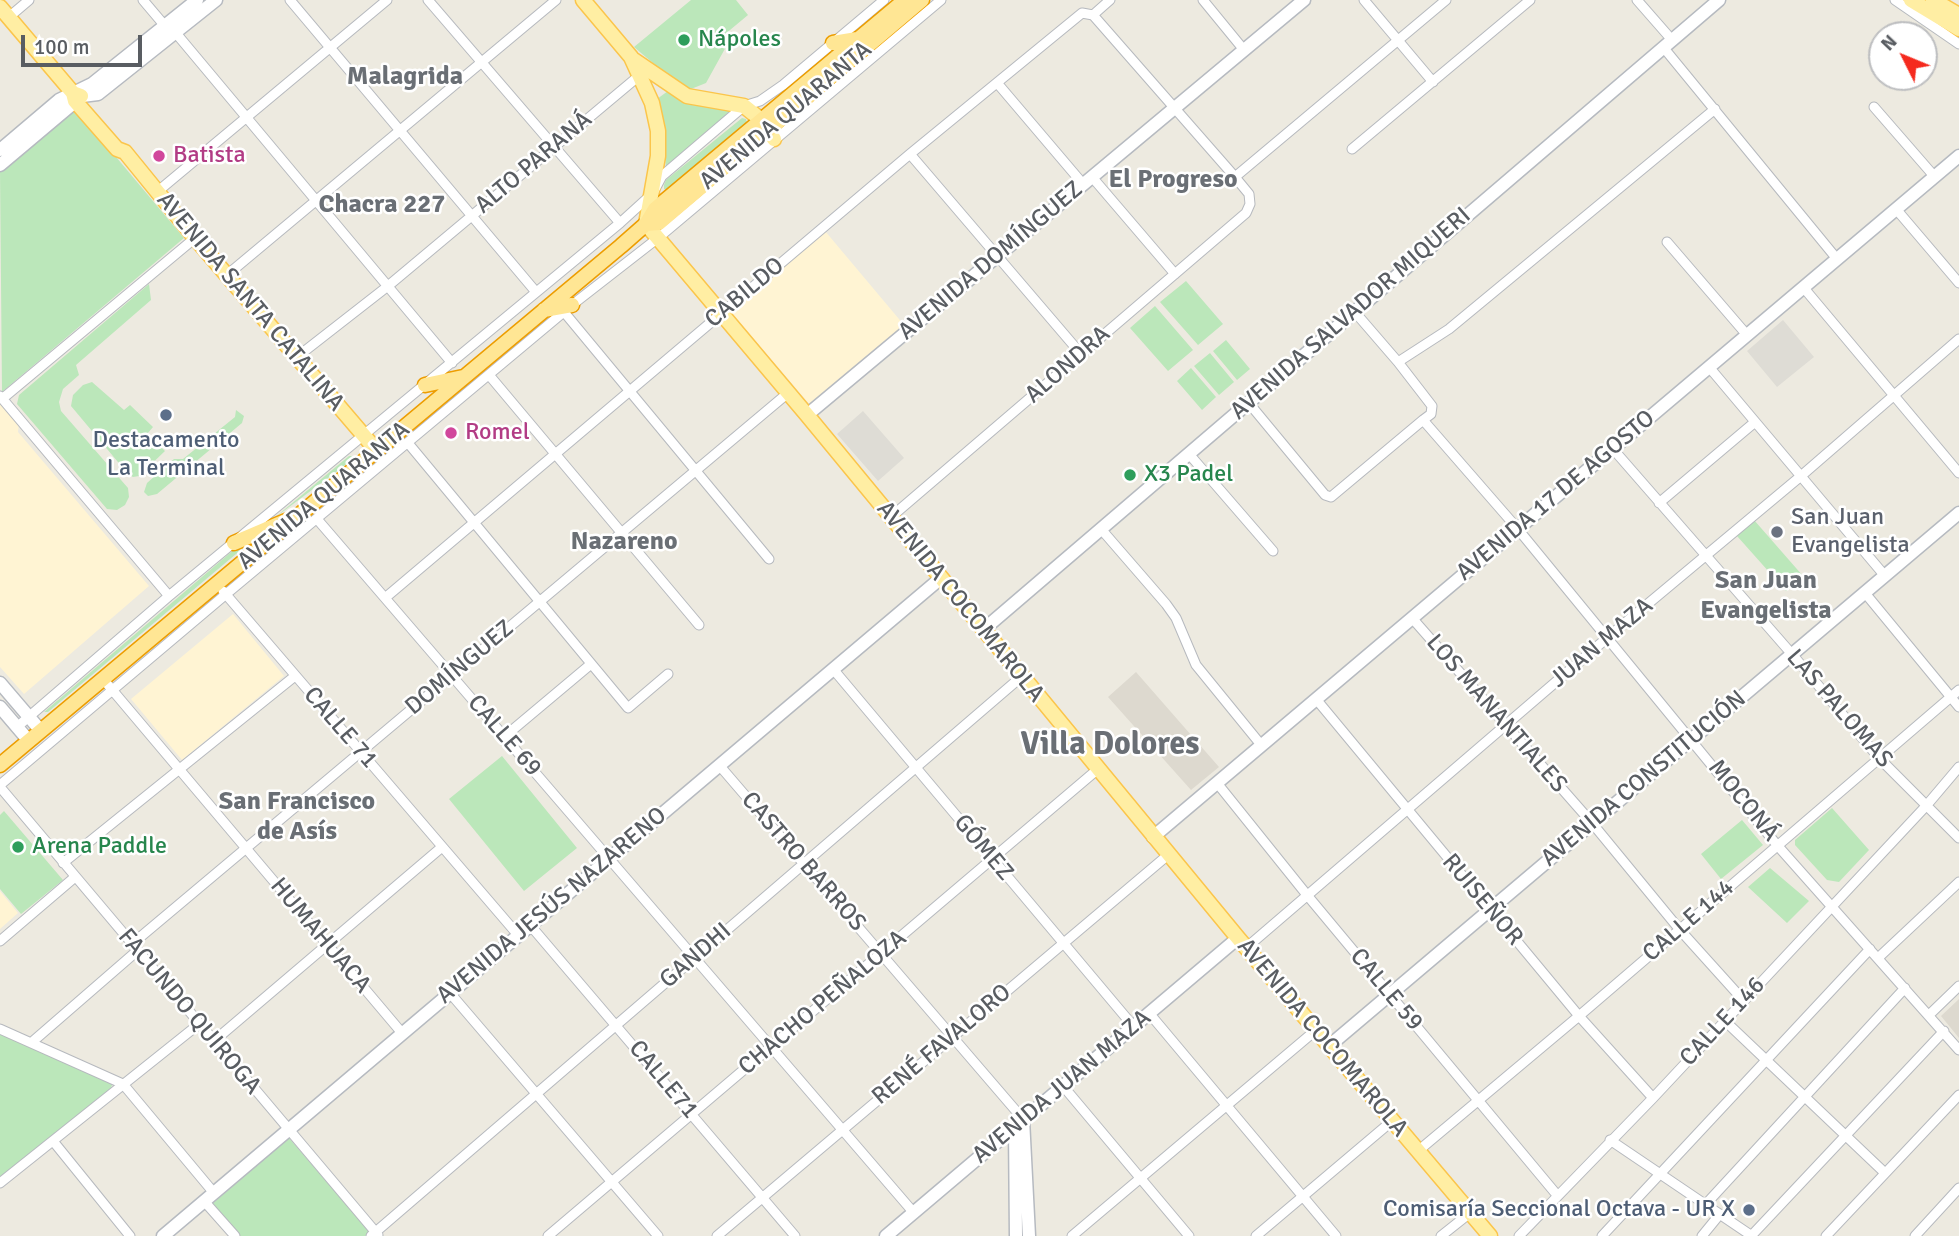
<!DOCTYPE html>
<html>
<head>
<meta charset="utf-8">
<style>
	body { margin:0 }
	#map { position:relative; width:1959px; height:1236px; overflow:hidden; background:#edeae0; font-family:Signika,sans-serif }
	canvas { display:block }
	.north { position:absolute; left:1868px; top:21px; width:70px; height:70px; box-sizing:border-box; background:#fff; border:2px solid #bdbec0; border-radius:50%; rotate:313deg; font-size:19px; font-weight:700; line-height:28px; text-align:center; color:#595d62 }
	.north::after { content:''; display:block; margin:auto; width:24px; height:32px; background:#f52a1e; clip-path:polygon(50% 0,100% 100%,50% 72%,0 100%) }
	.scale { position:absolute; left:21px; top:35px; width:121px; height:32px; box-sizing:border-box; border:4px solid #595d62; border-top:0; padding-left:9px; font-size:21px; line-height:24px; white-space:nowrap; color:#595d62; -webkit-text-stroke:5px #fff; paint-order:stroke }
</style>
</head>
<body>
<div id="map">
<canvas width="1959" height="1236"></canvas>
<div class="north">N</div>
<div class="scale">100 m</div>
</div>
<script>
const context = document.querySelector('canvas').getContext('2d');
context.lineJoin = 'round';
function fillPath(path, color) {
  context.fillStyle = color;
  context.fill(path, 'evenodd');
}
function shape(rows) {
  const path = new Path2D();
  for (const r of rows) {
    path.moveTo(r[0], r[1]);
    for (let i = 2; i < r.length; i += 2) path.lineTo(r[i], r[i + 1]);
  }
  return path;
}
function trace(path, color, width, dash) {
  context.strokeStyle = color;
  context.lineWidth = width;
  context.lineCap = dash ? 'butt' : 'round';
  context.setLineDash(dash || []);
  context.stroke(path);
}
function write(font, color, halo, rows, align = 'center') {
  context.font = font + ' Signika,sans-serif';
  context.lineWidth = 5;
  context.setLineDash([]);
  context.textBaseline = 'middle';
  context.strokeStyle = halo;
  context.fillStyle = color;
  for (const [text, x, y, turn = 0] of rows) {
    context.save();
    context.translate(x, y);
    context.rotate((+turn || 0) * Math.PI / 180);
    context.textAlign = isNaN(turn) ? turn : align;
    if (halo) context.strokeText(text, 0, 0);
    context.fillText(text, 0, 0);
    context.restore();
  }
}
const commercial = shape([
	[825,231,904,325,810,405,730,311],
	[0,402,19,423,18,432,149,586,24,694,0,667],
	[233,614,284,676,182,760,131,699],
	[0,891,18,913,0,929]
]);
const industrial = shape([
	[1783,320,1814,357,1777,387,1747,351],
	[863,411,904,458,878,481,837,434]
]);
const education = shape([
	[1136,672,1219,767,1191,790,1108,697],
	[1959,999,1959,1038,1941,1016]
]);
const green = shape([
	[691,0,736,0,748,15,724,35,727,45,706,83,686,91,634,47],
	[668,91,696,104,732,110,666,168,662,121,657,99],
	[75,108,184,238,2,392,0,171],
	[742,118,746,119,747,123,669,191,664,189,664,185,666,180],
	[1186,281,1223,324,1198,345,1160,302],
	[149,284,151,300,76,365,79,375,63,389,59,402,61,411,128,488,129,497,125,505,117,510,107,509,17,404,19,395],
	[1155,306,1193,350,1168,371,1130,328],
	[1226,340,1250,369,1237,380,1213,351],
	[1210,353,1234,382,1219,395,1194,366],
	[1191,368,1216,397,1202,410,1177,381],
	[92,382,124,410,130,405,153,427,147,434,165,451,139,476,133,477,128,474,71,406,73,395,83,385],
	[236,410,244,416,242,423,157,494,148,496,144,492,147,483,174,459,183,459,235,417],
	[349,456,353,456,352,460,273,519],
	[1754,520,1803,576,1786,591,1737,536],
	[261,533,48,712,44,712,237,547],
	[502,756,577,848,524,891,449,799],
	[1832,808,1869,850,1839,882,1827,880,1795,845,1795,840],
	[4,811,63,880,21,914,0,889,0,815],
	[1742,820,1763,845,1721,879,1701,854],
	[1770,868,1809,901,1787,923,1748,887],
	[0,1031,113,1083,109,1092,0,1180],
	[289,1138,370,1232,365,1236,239,1236,212,1204]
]);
const minor = shape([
	[143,0,165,26],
	[290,0,536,292],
	[428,0,620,223],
	[1203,0,1244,50],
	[1364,0,1433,82],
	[1637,0,1672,40],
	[1895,0,1959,44],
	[1093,15,1110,0],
	[9,17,29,0],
	[175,32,452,363],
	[1663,47,1837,259],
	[998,84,1083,184],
	[1874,107,1934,176],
	[1352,149,1530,0],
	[910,154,1081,354],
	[1092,177,1175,274],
	[1235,177,1446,0],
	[157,192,387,0],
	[1896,209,1959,283],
	[1667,242,1747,335],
	[227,275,556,0],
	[1803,287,1959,473],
	[564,312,769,559],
	[297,357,388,286,640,75],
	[1398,362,1449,329,1715,109],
	[1709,367,1885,576],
	[489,375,699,625],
	[0,396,169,596],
	[2,399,195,238],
	[1248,402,1325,495,1331,497,1423,420,1431,414,1432,406,1398,362,1354,311],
	[1423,420,1517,528,1777,845,1959,1050],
	[408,443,628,708,668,674],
	[1613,449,1797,660,1879,758,1959,838],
	[1189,454,1273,551],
	[1659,503,1755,422],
	[891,517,1246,213,1250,204,1249,194,1235,177,1093,15],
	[317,519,914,1213],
	[1101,529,1166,604,1176,618,1196,665,1262,746],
	[223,591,518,935],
	[1865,593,1959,707],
	[385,598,910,154,1082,13,1093,15],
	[1412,618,1592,823,1680,930,1744,1001],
	[833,669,1134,1027],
	[103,679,402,1033],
	[1316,699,1579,1016,1653,1098],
	[17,727,169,596,620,223,653,193,662,176,744,106,760,101,783,85,884,0],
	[504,737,591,664],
	[719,765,1023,1119],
	[1217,783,1307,895,1557,1195],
	[0,785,225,595,572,305,658,238,941,0],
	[0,787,378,1235],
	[63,863,295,676],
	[530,925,795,1236],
	[0,941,75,877],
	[132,944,788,393],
	[1246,948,1607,638,1801,476,1959,339],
	[1878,958,1959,882],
	[450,993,658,1236],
	[1149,1013,1336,1236],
	[1929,1015,1959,986],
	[1725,1021,1885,1173],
	[0,1029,123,1084,214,1193],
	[214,1041,442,847],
	[31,1043,137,951],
	[1063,1086,1189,1236],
	[1610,1140,1752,1236],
	[53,1141,130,1236],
	[1418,1151,1579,1016,1959,690],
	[0,1183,199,1024],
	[204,1201,235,1236],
	[1706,1204,1905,988],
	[1752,1235,1944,1031],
	[371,1236,1021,677],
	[548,1236,1098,769],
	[717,1236,1168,855],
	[1072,1236,1316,1030],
	[1256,1236,1392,1121],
	[1441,1236,1470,1213],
	[1519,1236,1653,1098,1926,806,1959,767],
	[1602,1236,1870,949],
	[1702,1236,1720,1214],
	[1826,1236,1959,1095],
	[1915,1236,1959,1188]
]);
const secondary = shape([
	[0,150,59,100,92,84,197,0],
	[0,165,82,96,98,94,216,0],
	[807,415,1304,0],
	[983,630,1719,0],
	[0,683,41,731],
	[0,707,29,741],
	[1153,837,1959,156],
	[1329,1046,1959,513],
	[1023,1119,1029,1236],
	[1015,1127,1016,1236],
	[163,1236,941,578],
	[886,1236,1238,938]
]);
const primary = shape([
	[583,0,631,57,652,103,658,131,658,156,646,224,807,415,1238,938,1490,1236],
	[1911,0,1959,29],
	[1933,0,1959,15],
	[0,7,73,93,81,96],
	[634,60,687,96,744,106,760,119,774,139],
	[73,93,75,101,117,149,125,152,195,238,377,451]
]);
const trunk = shape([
	[833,43,857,39],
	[646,224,659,223,922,0],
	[544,310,572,305],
	[425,385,463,377],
	[234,543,288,520],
	[0,765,621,246,646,224,655,209,905,0]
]);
const markers = [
	[684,40,7,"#2e9e5b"],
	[159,156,7,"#d1479c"],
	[166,415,7,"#5c6f8a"],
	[451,433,7,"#d1479c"],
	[1130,475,7,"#2e9e5b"],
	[1777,532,7,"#6b7280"],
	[18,847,7,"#2e9e5b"],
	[1749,1210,7,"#5c6f8a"]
];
const leisureNames = [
	["Nápoles",698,40],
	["X3 Padel",1144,475],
	["Arena Paddle",32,847]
];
const streetNames = [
	["AVENIDA QUARANTA",786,116,-40],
	["ALTO PARANÁ",534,163,-40],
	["AVENIDA DOMÍNGUEZ",991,261,-40],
	["CABILDO",745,293,-40],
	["AVENIDA SANTA CATALINA",250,302,50],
	["AVENIDA SALVADOR MIQUERI",1351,314,-41],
	["ALONDRA",1068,365,-41],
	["AVENIDA QUARANTA",324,496,-40],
	["AVENIDA 17 DE AGOSTO",1556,496,-40],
	["AVENIDA COCOMAROLA",960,602,51],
	["JUAN MAZA",1602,643,-40],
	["DOMÍNGUEZ",460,668,-40],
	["LAS PALOMAS",1839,709,49],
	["LOS MANANTIALES",1496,714,49],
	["CALLE 71",340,728,49],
	["CALLE 69",504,736,49],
	["AVENIDA CONSTITUCIÓN",1644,779,-40],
	["MOCONÁ",1743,801,51],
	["GÓMEZ",983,848,50],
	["CASTRO BARROS",803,862,49],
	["RUISEÑOR",1482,900,50],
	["AVENIDA JESÚS NAZARENO",552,906,-40],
	["CALLE 144",1689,921,-41],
	["HUMAHUACA",320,936,50],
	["GANDHI",696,956,-41],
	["CALLE 59",1386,990,50],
	["CHACHO PEÑALOZA",823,1003,-40],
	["FACUNDO QUIROGA",189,1012,50],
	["CALLE 146",1723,1022,-47],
	["AVENIDA COCOMAROLA",1322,1038,50],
	["RENÉ FAVALORO",942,1045,-40],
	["CALLE71",663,1080,50],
	["AVENIDA JUAN MAZA",1062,1087,-40]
];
const hotelNames = [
	["Batista",173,156],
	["Romel",465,433]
];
const serviceNames = [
	["Destacamento",166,441],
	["La Terminal",166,469],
	["Comisaría Seccional Octava - UR X",1735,1210,"right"]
];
const worshipNames = [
	["San Juan",1791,518],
	["Evangelista",1791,546]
];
const neighbourhoodNames = [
	["Malagrida",405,77],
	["El Progreso",1173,180],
	["Chacra 227",382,205],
	["Nazareno",624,542],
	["San Juan",1766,581],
	["Evangelista",1766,611],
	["San Francisco",297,802],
	["de Asís",297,832]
];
const districtNames = [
	["Villa Dolores",1110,746]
];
fillPath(commercial, '#fff4d3');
fillPath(industrial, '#dedcd5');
fillPath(education, '#ddd9cf');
fillPath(green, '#bbe7ba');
trace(minor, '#b6b9be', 11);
trace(secondary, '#b6bac0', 15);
trace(primary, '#fbc54b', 17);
trace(trunk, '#ed9d00', 17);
trace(minor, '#fff', 9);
trace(secondary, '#fff', 12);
trace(primary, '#ffeea3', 14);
trace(trunk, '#ffe694', 14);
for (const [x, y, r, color] of markers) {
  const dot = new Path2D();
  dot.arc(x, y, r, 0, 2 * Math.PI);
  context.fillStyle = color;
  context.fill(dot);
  trace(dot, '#fff', 2.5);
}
write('24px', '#27864d', '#fff', leisureNames, 'left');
write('24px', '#595d62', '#fff', streetNames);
write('24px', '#b23c85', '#fff', hotelNames, 'left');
write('24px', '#4e5e75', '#fff', serviceNames);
write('24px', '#5b616d', '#fff', worshipNames, 'left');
write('bold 26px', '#6a6f75', '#fff', neighbourhoodNames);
write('bold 32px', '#6a6f75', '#fff', districtNames);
</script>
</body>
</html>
